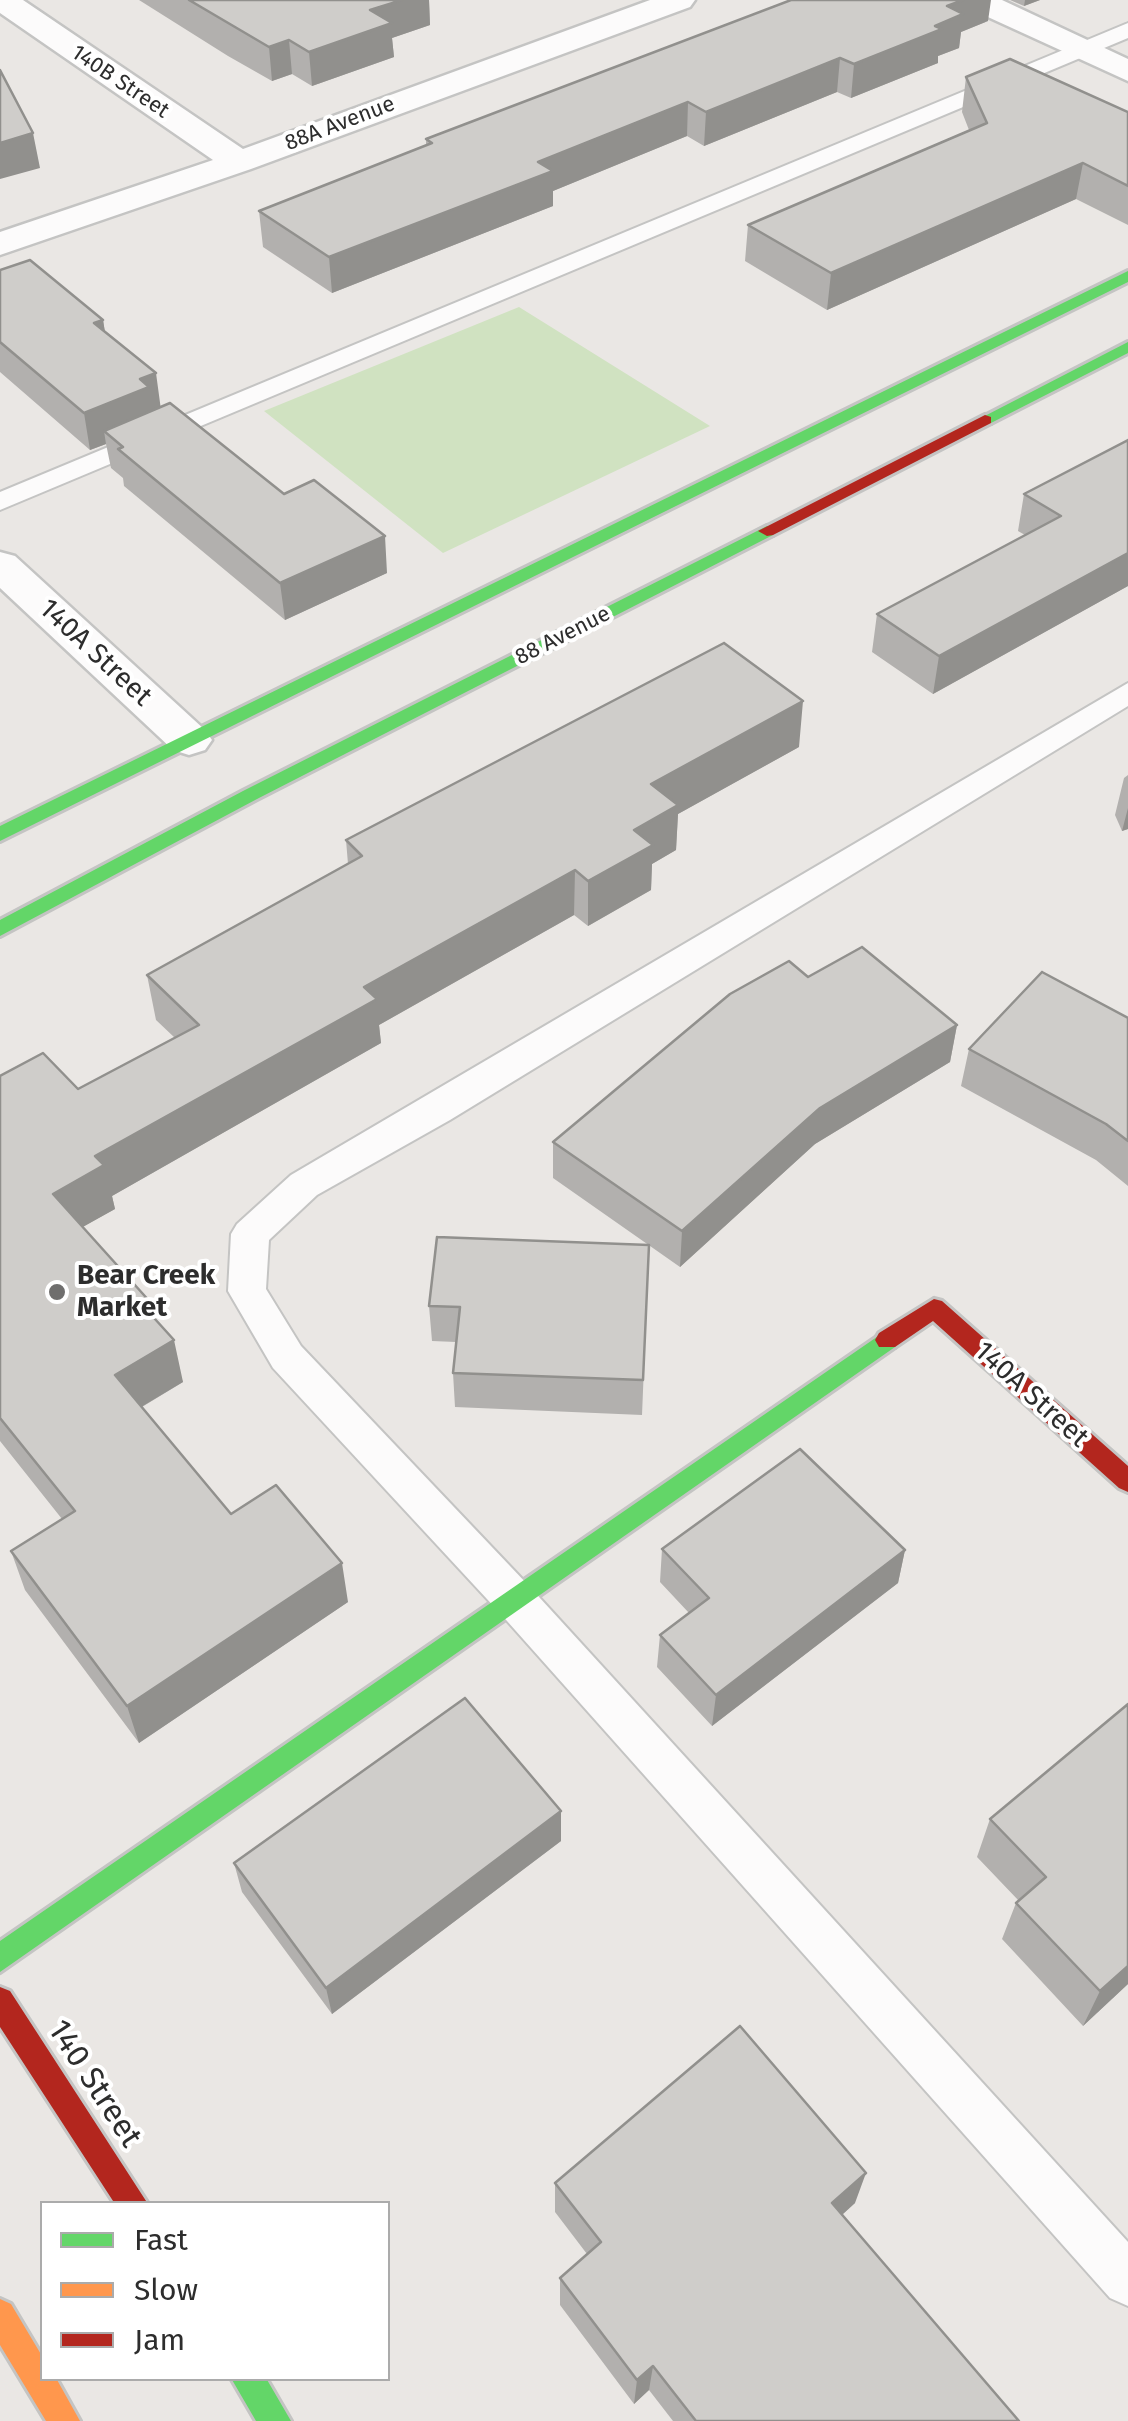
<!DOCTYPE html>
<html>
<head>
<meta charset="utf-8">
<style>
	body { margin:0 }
	#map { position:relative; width:1128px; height:2421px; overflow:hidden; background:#eae7e4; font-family:"Fira Sans",sans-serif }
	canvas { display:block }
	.legend { position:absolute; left:40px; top:2201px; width:350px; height:180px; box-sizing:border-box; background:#fff; border:2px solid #ababab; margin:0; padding:12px 18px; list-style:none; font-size:30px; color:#2d2d2d }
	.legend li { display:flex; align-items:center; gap:20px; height:50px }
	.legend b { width:50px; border:2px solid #ababab }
</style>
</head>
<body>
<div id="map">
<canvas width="1128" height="2421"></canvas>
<ul class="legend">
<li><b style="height:12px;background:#63d668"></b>Fast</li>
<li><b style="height:12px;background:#ff974d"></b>Slow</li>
<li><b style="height:12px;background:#b3261e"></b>Jam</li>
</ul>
</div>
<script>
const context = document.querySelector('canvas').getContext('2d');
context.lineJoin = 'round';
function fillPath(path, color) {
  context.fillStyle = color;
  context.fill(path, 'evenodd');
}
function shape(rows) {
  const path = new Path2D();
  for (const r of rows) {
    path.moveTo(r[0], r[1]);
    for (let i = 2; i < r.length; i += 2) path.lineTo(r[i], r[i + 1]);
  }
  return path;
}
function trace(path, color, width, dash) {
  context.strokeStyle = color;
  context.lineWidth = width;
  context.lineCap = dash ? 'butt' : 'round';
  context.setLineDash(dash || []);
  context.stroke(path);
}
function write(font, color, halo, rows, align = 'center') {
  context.font = font + ' "Fira Sans",sans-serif';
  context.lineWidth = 8;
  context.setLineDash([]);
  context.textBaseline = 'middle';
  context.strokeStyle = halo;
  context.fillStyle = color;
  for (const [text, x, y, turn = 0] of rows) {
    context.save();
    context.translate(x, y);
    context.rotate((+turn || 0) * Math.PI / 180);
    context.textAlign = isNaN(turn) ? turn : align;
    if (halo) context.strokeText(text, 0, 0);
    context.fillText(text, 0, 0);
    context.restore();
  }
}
const green = shape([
	[519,307,710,426,443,553,264,411]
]);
const lane = shape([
	[1128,23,1128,38,0,510,0,492,1128,23],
	[1128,683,1128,706,450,1120,317,1195,269,1240,266,1289,301,1346,529,1586,1128,2242,1128,2306,1110,2298,499,1612,273,1368,228,1291,231,1234,237,1224,291,1175,1128,683]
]);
const street = shape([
	[0,0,23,0,243,149,650,0,695,0,690,7,251,169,0,255,0,232,213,160,0,13,0,0],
	[961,0,1002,0,1128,59,1128,81,966,7,961,0],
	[0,552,15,556,205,730,212,740,205,750,189,755,173,750,0,588,0,552]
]);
const fast = shape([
	[1128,271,1128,282,0,841,0,826,1128,271],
	[1128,342,1128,353,991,423,977,420,1128,342],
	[767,526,773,527,773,535,257,799,0,936,0,920,243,791,767,526],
	[887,1330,895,1333,899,1340,895,1347,0,1972,0,1941,887,1330],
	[231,2378,266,2378,291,2421,256,2421,231,2378]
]);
const slow = shape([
	[0,2299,11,2304,42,2356,42,2378,56,2378,80,2421,46,2421,0,2345,0,2299]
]);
const jam = shape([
	[985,415,991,417,991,423,773,535,767,536,758,531,985,415],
	[934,1299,942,1301,1128,1466,1128,1492,1119,1488,933,1321,895,1347,879,1347,875,1340,879,1333,934,1299],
	[0,1987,10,1991,148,2204,115,2204,0,2027,0,1987]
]);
const wall = shape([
	[139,0,429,0,430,25,392,38,394,57,312,86,292,74,272,81,228,56],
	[1010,0,1040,0,1024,6],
	[988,21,961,32,959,48,938,56,938,63,851,98,837,92,704,146,687,136,553,191,553,206,332,293,263,247,259,211,426,145,426,139],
	[966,77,1128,112,1128,225,1076,199,827,310,745,261,748,225,969,130,962,112],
	[0,270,103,320,105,333,161,407,284,494,387,573,285,620,124,486,123,478,111,468,106,444,90,450,0,372],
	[1128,440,1128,586,933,694,872,652,877,614,1025,535,1018,531,1024,494],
	[799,747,678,814,676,850,652,864,651,890,588,926,574,915,379,1025,381,1043,112,1196,115,1209,82,1227,155,1319,183,1382,142,1407,231,1514,348,1602,139,1743,25,1590,11,1551,62,1519,0,1441,0,1076,78,1089,175,1038,156,1020,147,975,348,864,346,840],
	[1128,775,1128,829,1122,831,1115,815,1124,778],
	[808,977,957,1025,950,1062,815,1144,680,1267,553,1178,553,1142],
	[1128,1018,1128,1186,1096,1160,961,1086,969,1049],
	[649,1245,642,1415,455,1407,453,1373,456,1342,432,1341,429,1306],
	[662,1549,905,1550,898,1583,712,1726,657,1667,660,1635,689,1613,660,1582],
	[1128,1704,1128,1984,1083,2026,1002,1939,1016,1903,1019,1901,977,1857,990,1819],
	[561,1811,561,1841,332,2014,242,1892,234,1863],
	[555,2183,855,2203,842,2215,1019,2421,673,2421,649,2390,634,2404,560,2305,560,2278,587,2254,555,2212]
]);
const shadedWall = shape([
	[402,0,429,0,430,25,392,38,394,57,312,86,309,52,370,10],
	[963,0,991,0,988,21,961,32,959,48,938,56,938,63,851,98,854,64,935,26,947,6],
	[1025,0,1040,0,1024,6],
	[289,40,292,74,272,81,269,47],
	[840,58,837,92,704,146,706,112],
	[688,102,687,136,553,191,553,206,332,293,329,257,538,162],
	[33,133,40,168,0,179,0,143],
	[1083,163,1076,199,827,310,831,273],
	[103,320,109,356,94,323],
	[156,373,161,410,104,431,106,444,90,450,84,413,140,379],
	[385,536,387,573,285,620,280,583],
	[1128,553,1128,586,933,694,939,656],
	[803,701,799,747,678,814,676,850,652,864,651,890,588,926,588,881,634,830,651,784],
	[1128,808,1128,829,1122,831],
	[575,870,574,915,379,1025,381,1043,112,1196,115,1209,65,1237,53,1194,95,1156,364,987],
	[957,1025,950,1062,815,1144,680,1267,682,1231,820,1108],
	[152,1304,161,1346,145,1308],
	[174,1340,183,1382,126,1416,115,1375],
	[905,1550,898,1583,712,1726,716,1695],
	[342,1563,348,1602,139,1743,127,1706],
	[561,1811,561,1841,332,2014,326,1988],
	[1128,1966,1128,1984,1083,2026,1100,1991],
	[866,2173,855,2203,823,2232,832,2203],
	[653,2366,649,2390,634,2404,637,2380]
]);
const building = shape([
	[189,0,402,0,370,10,392,23,309,52,289,40,269,47,189,0],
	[791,0,963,0,947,6,963,14,935,26,942,29,854,64,840,58,706,112,688,102,538,162,553,171,329,257,259,211,432,143,426,139,791,0],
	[1010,59,1128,112,1128,186,1083,163,831,273,748,225,987,123,966,77,1010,59],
	[0,70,33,133,0,143,0,70],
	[30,260,103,320,94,323,156,373,140,379,149,387,84,413,0,342,0,270,30,260],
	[170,403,284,494,314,480,385,536,280,583,118,449,123,447,104,431,170,403],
	[1128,440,1128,553,939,656,877,614,1061,516,1024,494,1128,440],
	[724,643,803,701,651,784,678,805,634,830,653,845,588,881,575,870,364,987,377,999,95,1156,104,1165,53,1194,152,1304,145,1308,174,1340,115,1375,231,1514,276,1485,342,1563,127,1706,11,1551,75,1511,0,1418,0,1076,43,1053,78,1089,199,1025,147,975,362,856,346,840,724,643],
	[862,947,957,1025,820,1108,682,1231,553,1142,730,994,789,961,808,977,862,947],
	[1042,972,1128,1018,1128,1141,1106,1124,969,1049,1042,972],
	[437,1237,649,1245,643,1380,453,1373,460,1307,429,1306,437,1237],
	[800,1449,905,1550,716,1695,660,1635,709,1598,662,1549,800,1449],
	[465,1698,561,1811,326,1988,234,1863,465,1698],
	[1128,1704,1128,1966,1100,1991,1016,1903,1046,1877,990,1819,1128,1704],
	[740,2026,866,2173,832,2203,1019,2421,696,2421,653,2366,637,2380,560,2278,601,2242,555,2183,740,2026]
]);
const markers = [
	[57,1292,10,"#6f6e6d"]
];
const farStreetnames = [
	["140B Street",120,82,34],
	["88A Avenue",340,124,-21],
	["88 Avenue",563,636,-27]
];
const streetNames = [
	["140A Street",95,653,43],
	["140A Street",1031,1395,42]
];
const poiNames = [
	["Bear Creek",77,1276],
	["Market",77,1308]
];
const nearStreetnames = [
	["140 Street",94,2084,57]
];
fillPath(green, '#d0e2c1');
trace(lane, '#c4c4c3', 4);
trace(street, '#c4c4c3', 5);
trace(fast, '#c4c4c3', 6);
trace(slow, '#c4c4c3', 6);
trace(jam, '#c4c4c3', 6);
fillPath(lane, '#fcfbfb');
fillPath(street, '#fcfbfb');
fillPath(fast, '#63d668');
fillPath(slow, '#ff974d');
fillPath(jam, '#b3261e');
fillPath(wall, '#b2b0ae');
fillPath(shadedWall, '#91908d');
fillPath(building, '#cfcdca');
trace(building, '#91908d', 2.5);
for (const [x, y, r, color] of markers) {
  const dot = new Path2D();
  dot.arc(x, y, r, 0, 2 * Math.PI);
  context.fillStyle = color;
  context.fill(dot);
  trace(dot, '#fff', 4);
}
write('22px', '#2d2d2d', '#fff', farStreetnames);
write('28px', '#2d2d2d', '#fff', streetNames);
write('bold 28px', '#2d2d2d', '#fff', poiNames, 'left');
write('32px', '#2d2d2d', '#fff', nearStreetnames);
</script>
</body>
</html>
